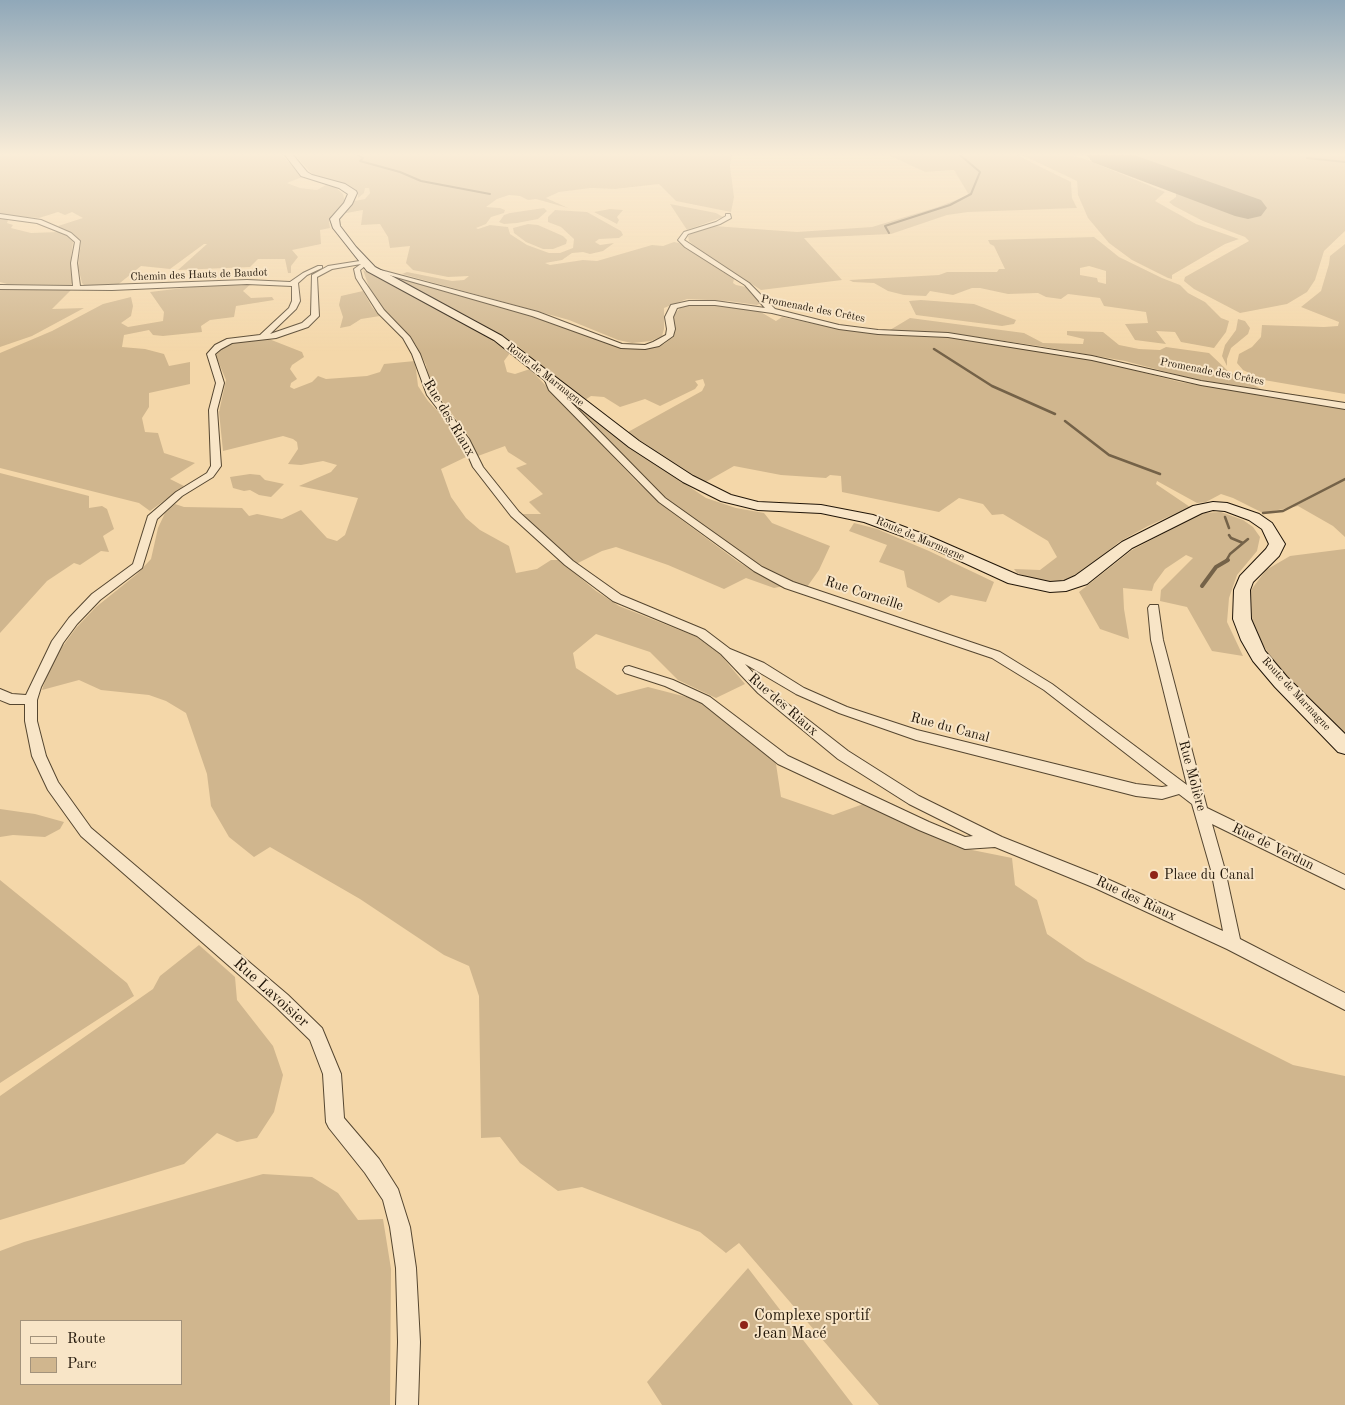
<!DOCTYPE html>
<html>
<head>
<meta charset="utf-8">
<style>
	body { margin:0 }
	#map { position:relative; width:1345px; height:1405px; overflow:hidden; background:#f4d7a9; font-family:"Old Standard TT",serif }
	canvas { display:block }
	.legend { position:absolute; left:20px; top:1320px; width:162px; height:65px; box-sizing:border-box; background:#f8e5c7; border:1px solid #a2927b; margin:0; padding:6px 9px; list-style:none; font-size:15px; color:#201508 }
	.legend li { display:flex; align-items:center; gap:10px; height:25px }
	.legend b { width:25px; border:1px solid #a2927b }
</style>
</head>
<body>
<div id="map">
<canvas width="1345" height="1405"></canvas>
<ul class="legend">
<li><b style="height:6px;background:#f8e5c7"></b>Route</li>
<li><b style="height:14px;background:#d0b68e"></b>Parc</li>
</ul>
</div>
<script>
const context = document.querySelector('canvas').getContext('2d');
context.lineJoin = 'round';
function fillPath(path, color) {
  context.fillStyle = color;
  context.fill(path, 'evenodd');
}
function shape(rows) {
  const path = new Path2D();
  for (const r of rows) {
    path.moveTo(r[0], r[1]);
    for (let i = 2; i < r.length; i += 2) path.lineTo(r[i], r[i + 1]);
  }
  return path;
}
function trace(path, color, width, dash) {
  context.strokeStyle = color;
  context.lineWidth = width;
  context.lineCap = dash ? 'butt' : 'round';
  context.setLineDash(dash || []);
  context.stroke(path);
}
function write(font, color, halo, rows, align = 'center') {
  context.font = font + ' "Old Standard TT",serif';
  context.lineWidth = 4;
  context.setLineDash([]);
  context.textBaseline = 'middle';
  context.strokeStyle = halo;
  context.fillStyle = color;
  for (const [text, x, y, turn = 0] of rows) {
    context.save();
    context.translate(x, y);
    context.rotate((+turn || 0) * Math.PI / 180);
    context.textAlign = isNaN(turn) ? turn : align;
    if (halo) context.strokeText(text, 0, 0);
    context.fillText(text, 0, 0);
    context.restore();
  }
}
const green = shape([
	[0,155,282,155,302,177,287,183,300,188,317,190,326,185,335,187,343,194,345,201,332,215,329,222,330,228,320,230,321,244,292,250,298,257,291,266,291,273,288,273,285,259,258,259,250,267,178,270,207,244,204,244,170,269,141,266,115,287,86,287,82,283,78,267,81,242,58,226,83,218,72,212,65,215,58,212,39,218,0,215],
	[295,155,732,155,730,166,734,197,731,212,676,201,659,184,615,189,591,188,559,192,546,198,568,208,536,199,528,200,520,196,509,195,497,199,486,207,500,208,505,210,504,213,491,217,486,224,476,228,478,229,490,225,508,227,510,234,527,245,549,253,560,253,573,248,574,239,561,227,548,222,548,217,555,210,587,212,621,231,623,235,619,238,599,239,595,242,600,245,614,243,603,251,590,254,583,252,572,253,562,260,545,263,550,265,583,260,597,261,652,245,663,246,674,242,679,243,734,279,733,283,736,285,746,287,761,303,757,305,728,301,687,299,664,308,664,329,662,336,651,341,632,343,618,340,569,320,402,274,407,272,452,281,464,280,469,276,448,277,413,270,406,263,410,246,390,248,388,237,380,224,361,225,363,210,341,214,354,201,365,199,370,193,369,188,365,188,364,193,358,198,358,192,354,189,314,176],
	[889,155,1017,155,1071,182,1072,198,1077,208,968,212,947,215,891,234,804,238,842,280,761,290,696,248,689,241,688,236,691,233,714,226,797,232,872,227,938,207,969,195,954,170,925,172],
	[1022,155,1070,155,1085,159,1165,192,1155,201,1196,224,1239,239,1225,244,1172,275,1172,279,1168,278,1132,260,1109,243,1088,218,1078,195,1077,181],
	[1083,155,1345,155,1345,231,1324,251,1315,280,1307,292,1287,304,1240,313,1194,289,1184,281,1185,277,1249,241,1245,237,1203,221,1174,206,1169,202,1176,197,1176,192],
	[670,204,716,213,723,217,687,230],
	[544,208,547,211,538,219,517,223,504,224,499,222,504,215,510,213],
	[610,209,623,210,617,217,619,220,617,224,594,212],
	[0,218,9,218,7,223,13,225,11,228,31,233,58,232,67,235,73,242,71,257,72,283,71,285,7,284,0,282],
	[528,224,538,225,563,236,567,240,566,244,553,249,543,249,526,242,514,233,513,228],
	[1094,237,1119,257,1162,278,1180,285,1188,293,1205,302,1221,318,1229,321,1226,332,1214,348,1181,342,1175,332,1156,331,1166,344,1135,340,1125,324,1148,323,1146,312,1104,306,1100,298,1068,294,1061,299,1046,297,1038,293,1008,294,980,288,972,288,953,295,930,291,926,296,904,295,888,291,874,283,853,282,849,280,939,275,947,272,997,272,999,269,1005,269,994,246,990,244,988,240],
	[1089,266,1106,271,1106,284,1098,282,1097,278,1080,275,1080,268],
	[1345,244,1345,394,1264,380,1243,370,1237,363,1239,354,1252,347,1261,337,1262,325,1324,327,1338,326,1339,322,1301,307,1321,291,1329,264,1330,256],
	[363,270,487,336,510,353,504,361,507,372,515,374,530,369,636,481,671,512,737,561,758,574,784,586,774,588,746,578,724,589,668,565,616,547,602,551,576,564,522,514,541,514,529,502,543,494,516,468,527,464,508,452,505,446,478,456,468,435,430,385,426,365,416,345,380,305,369,287],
	[400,278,531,315,625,349,650,348,664,344,673,337,674,315,680,308,692,304,712,305,759,311,776,321,782,317,834,328,886,335,947,337,1094,360,1180,382,1345,408,1345,537,1333,526,1298,506,1263,513,1233,498,1221,494,1206,502,1197,503,1157,481,1156,484,1190,507,1148,526,1119,542,1083,572,1066,580,1054,583,1037,580,1017,573,1014,569,1040,570,1057,557,1048,541,1003,514,992,515,983,504,959,498,939,512,842,492,841,476,830,475,826,478,781,475,734,466,704,483,663,457,628,432,702,391,705,385,703,379,695,381,698,385,695,389,660,406,645,399,620,407,604,397,591,396,585,400,539,366,518,346,475,320,396,280],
	[252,283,243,291,251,298,272,297,274,300,236,306,234,317,210,320,201,326,202,332,163,336,153,335,149,330,124,335,122,347,145,349,164,354,169,366,190,362,190,384,149,393,149,407,142,418,145,432,158,433,164,453,195,463,170,479,184,486,150,511,139,503,0,468,0,353,52,331,103,304,131,297,133,306,131,316,121,323,128,327,163,321,164,312,150,292,192,287],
	[5,289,71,290,52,309,84,308,32,336,0,347,0,290],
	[363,291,372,307,380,316,361,319,350,326,340,328,343,317,339,305,341,296],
	[921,300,974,304,1016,320,1014,324,1002,326,916,315,909,301],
	[910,318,1024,333,1043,343,1083,344,1084,339,1067,335,1067,331,1103,332,1119,345,1139,349,1160,350,1166,347,1209,353,1229,372,1263,390,1193,379,1125,361,1039,346,949,333,890,330],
	[1238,319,1245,321,1250,328,1248,334,1231,348,1227,359,1227,366,1222,356,1225,345,1236,330],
	[269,339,302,352,304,357,292,365,290,369,297,379,291,383,290,387,294,389,312,382,318,376,326,379,367,376,380,372,384,364,415,361,418,386,428,401,451,425,460,439,466,457,441,469,451,497,466,518,480,530,509,546,516,573,537,569,551,560,559,560,596,591,619,606,697,637,719,653,745,684,716,698,678,680,650,652,596,634,573,653,576,668,617,695,648,687,702,701,763,747,776,764,781,797,833,815,866,803,957,847,1012,858,1015,885,1037,900,1047,934,1086,961,1293,1065,1345,1076,1345,1405,879,1405,739,1243,726,1253,700,1232,582,1187,558,1191,520,1163,500,1137,481,1138,479,996,469,966,444,955,360,899,270,847,254,857,229,837,211,806,207,774,186,713,166,701,149,695,101,690,79,680,42,690,47,675,60,650,76,628,96,607,137,574,151,559,158,528,165,513,175,504,184,507,242,508,249,516,257,514,282,519,301,510,327,538,337,541,345,535,358,498,299,486,331,472,337,465,323,461,301,465,288,464,298,449,297,442,293,439,283,436,223,451,219,412,226,380,215,354,222,347,230,343,244,340],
	[577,410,584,410,632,448,706,498,736,508,764,513,772,523,830,546,819,570,807,587,792,583,746,557,664,498],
	[0,473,89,496,89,508,102,506,107,509,114,529,103,536,109,552,101,551,80,565,74,563,47,581,0,633],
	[250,474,260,475,265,480,284,484,271,497,259,495,250,490,244,491,233,488,230,477],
	[1221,512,1243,520,1253,527,1260,537,1257,551,1237,575,1229,598,1227,622,1243,656,1212,651,1187,607,1160,601,1161,590,1193,558,1186,555,1165,569,1154,584,1152,591,1123,588,1124,609,1129,639,1100,629,1079,592,1132,550,1202,513],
	[854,523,877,529,929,551,994,582,986,602,951,595,939,603,907,587,904,571,879,562,887,545,849,531],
	[1345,549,1345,739,1286,678,1272,659,1252,627,1251,590,1266,570,1290,556],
	[0,809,35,814,64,822,60,829,45,837,13,835,0,837],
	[0,880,127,983,134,996,0,1083],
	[199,945,235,977,237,1000,273,1046,283,1075,274,1112,257,1138,237,1142,217,1133,184,1164,0,1220,0,1096,153,989,160,976],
	[263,1174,312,1177,338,1193,358,1220,383,1219,391,1269,390,1405,0,1405,0,1251,24,1242],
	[21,1321,181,1321,181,1384,21,1384],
	[748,1268,853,1405,662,1405,647,1382]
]);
const streamFar2 = shape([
	[358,155,363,158,360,161,400,172,421,181,490,194],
	[1307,158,1345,162],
	[889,233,885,226,950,205,971,194,980,172,960,155]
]);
const streamFar1 = shape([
	[934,349,992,386,1055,414],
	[1065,421,1109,455,1160,474],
	[1263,513,1283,511,1345,479],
	[1225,517,1229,528],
	[1229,535,1231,538,1243,543],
	[1226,561,1230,554,1248,539]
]);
const stream = shape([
	[1202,586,1216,567,1228,560]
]);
const runway = shape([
	[1087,155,1134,155,1261,200,1267,208,1261,216,1248,219,1235,216,1092,162,1087,155]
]);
const street = shape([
	[0,214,41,220,71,233,80,241,77,263,80,286,247,280,290,282,303,273,318,266,322,266,322,268,307,275,298,283,300,301,296,309,270,334,302,323,311,315,312,275,328,266,366,260,369,263,360,270,362,278,384,310,410,337,420,354,435,394,469,439,483,467,519,512,573,561,621,595,705,630,730,649,764,663,804,688,847,707,917,730,1136,784,1162,787,1168,786,1044,690,992,658,785,588,754,571,659,502,549,390,544,378,545,376,551,376,556,387,665,498,762,567,793,582,1000,652,1052,684,1187,785,1151,640,1148,608,1150,605,1158,605,1163,640,1207,808,1345,875,1345,889,1212,824,1225,870,1240,939,1345,993,1345,1010,1227,949,1095,888,995,847,965,849,919,830,778,764,702,703,665,686,625,673,623,670,625,667,629,666,673,680,710,697,788,756,929,822,965,837,973,836,909,804,838,759,758,693,721,654,697,636,613,601,565,565,511,516,473,467,461,439,427,395,412,354,403,338,378,313,356,278,354,269,361,264,332,269,317,277,319,316,308,327,276,338,232,343,221,349,215,354,224,383,217,410,221,466,213,477,182,496,157,519,142,568,100,600,77,624,63,643,41,687,37,700,37,721,46,756,58,782,91,828,288,995,322,1028,341,1074,344,1118,379,1159,398,1189,410,1227,416,1268,420,1342,418,1405,396,1405,398,1342,396,1268,390,1227,383,1200,365,1173,329,1128,326,1122,323,1074,310,1040,276,1007,81,836,48,790,32,756,25,721,25,704,10,704,0,700,0,689,12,694,26,695,52,641,69,618,92,594,133,564,148,516,176,492,207,473,211,466,209,410,216,383,207,354,215,345,227,339,260,335,289,308,292,301,292,286,247,284,112,290,0,289,0,285,73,286,71,263,75,242,67,235,37,223,0,218,0,214],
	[745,664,796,694,839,713,916,740,1136,796,1162,799,1179,794,1192,804,1211,870,1223,931,1105,878,1002,837,919,796,848,751,766,687,745,664],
	[726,214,730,214,731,218,720,224,688,234,684,240,749,283,775,309,839,325,878,330,948,333,1092,356,1201,381,1345,403,1345,409,1201,385,1092,360,948,337,878,334,839,329,772,313,715,305,689,305,677,308,673,317,675,329,673,336,659,346,645,349,621,348,532,316,368,269,373,268,538,312,622,344,645,345,653,342,666,335,667,329,665,317,671,305,689,301,715,301,765,308,745,285,685,247,678,240,684,232,716,222,726,216,726,214]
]);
const secondary = shape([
	[285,155,293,155,307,172,312,175,345,184,356,191,357,193,352,204,339,219,340,226,356,247,375,267,502,336,639,441,693,476,731,495,758,502,821,505,873,515,931,537,1018,575,1050,582,1064,581,1075,576,1122,542,1193,506,1213,502,1227,503,1259,514,1272,523,1285,544,1279,556,1253,582,1250,590,1251,619,1265,651,1287,677,1345,734,1345,754,1338,752,1275,687,1253,661,1241,640,1233,619,1234,590,1240,576,1266,549,1269,544,1262,529,1249,520,1225,511,1213,510,1202,513,1132,548,1087,584,1066,591,1050,592,1008,583,921,543,864,522,821,513,758,510,721,501,683,482,629,447,494,340,367,271,333,228,330,219,344,203,348,194,339,188,301,176,285,155]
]);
const markers = [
	[1154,875,5,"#8f2418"],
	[744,1325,5,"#8f2418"]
];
const farStreetnames = [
	["Chemin des Hauts de Baudot",199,275,-2],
	["Promenade des Crêtes",813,309,11],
	["Promenade des Crêtes",1212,372,11],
	["Route de Marmagne",545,375,38],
	["Route de Marmagne",920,539,23],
	["Route de Marmagne",1296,694,47]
];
const streetNames = [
	["Rue des Riaux",449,418,59],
	["Rue Corneille",864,594,18],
	["Rue des Riaux",783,705,41],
	["Rue du Canal",950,728,15],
	["Rue Molière",1192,776,75],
	["Rue de Verdun",1273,847,26],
	["Rue des Riaux",1136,899,25]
];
const poiNames = [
	["Place du Canal",1164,875]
];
const nearStreetnames = [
	["Rue Lavoisier",271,993,42]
];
const nearPoinames = [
	["Complexe sportif",754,1316],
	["Jean Macé",754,1334]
];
fillPath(green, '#d0b68e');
trace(streamFar2, '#746248', 2);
trace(streamFar1, '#746248', 2.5);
trace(stream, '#746248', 4);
fillPath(runway, '#8a7658');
trace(street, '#554630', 2);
trace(secondary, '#201508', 2);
fillPath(street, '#f8e5c7');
fillPath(secondary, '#f8e5c7');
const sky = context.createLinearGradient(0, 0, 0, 351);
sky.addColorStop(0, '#90a8b9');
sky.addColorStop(0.44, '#faedd8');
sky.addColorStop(1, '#faedd800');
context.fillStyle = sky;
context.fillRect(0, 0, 1345, 351);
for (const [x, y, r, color] of markers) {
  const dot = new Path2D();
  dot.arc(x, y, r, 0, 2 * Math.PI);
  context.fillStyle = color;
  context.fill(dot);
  trace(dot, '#f8e5c7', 2);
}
write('11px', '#201508', '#f8e5c7', farStreetnames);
write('14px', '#201508', '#f8e5c7', streetNames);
write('14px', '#201508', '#f8e5c7', poiNames, 'left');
write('16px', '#201508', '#f8e5c7', nearStreetnames);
write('16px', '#201508', '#f8e5c7', nearPoinames, 'left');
</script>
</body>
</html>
